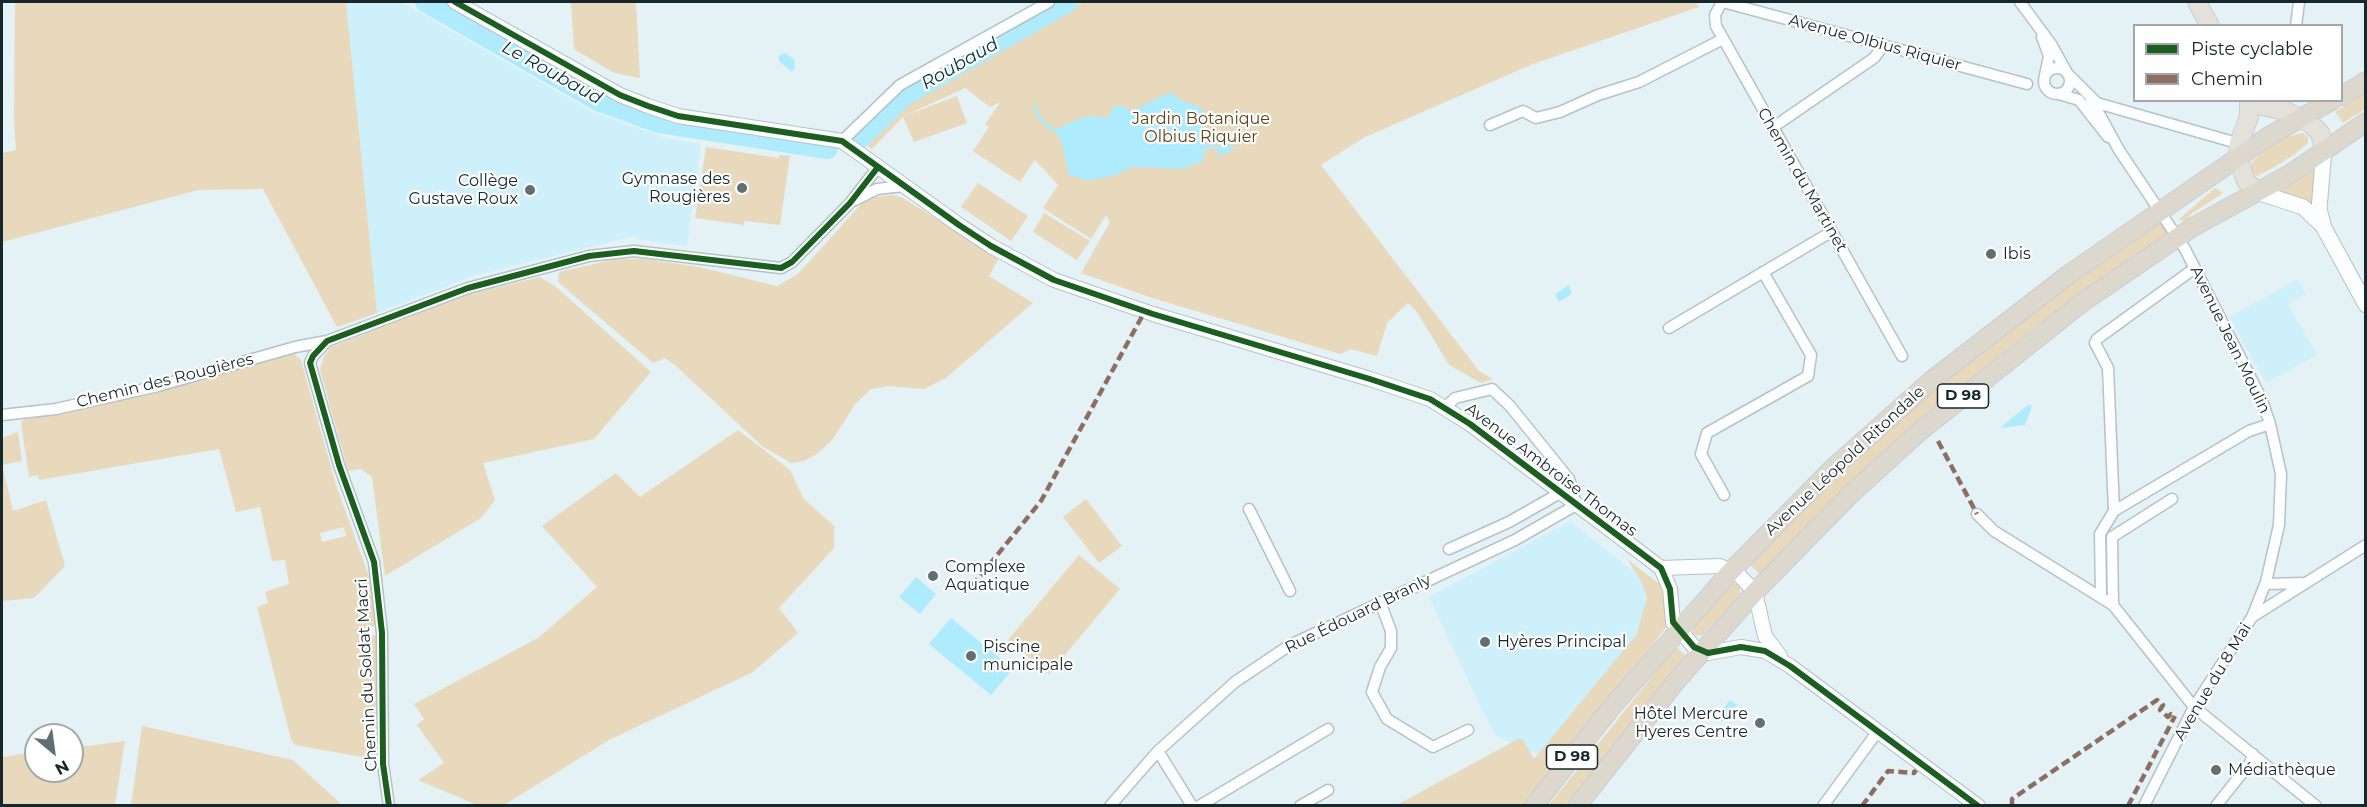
<!DOCTYPE html>
<html>
<head>
<meta charset="utf-8">
<style>
	body { margin:0 }
	#map { position:relative; width:2367px; height:807px; overflow:hidden; background:#e4f2f5; font-family:Montserrat,sans-serif }
	canvas { display:block }
	.frame { position:absolute; inset:0; border:3px solid #17282c; pointer-events:none }
	.legend { position:absolute; left:2133px; top:24px; width:210px; height:78px; box-sizing:border-box; background:#fefefe; border:2px solid #a2a8aa; margin:0; padding:8px 10px; list-style:none; font-size:18px; color:#17282c }
	.legend li { display:flex; align-items:center; gap:12px; height:30px }
	.legend b { width:30px; border:2px solid #a2a8aa }
	.north { position:absolute; left:24px; top:723px; width:60px; height:60px; box-sizing:border-box; background:#fefefe; border:2px solid #a2a8aa; border-radius:50%; rotate:151deg; font-size:16px; font-weight:700; line-height:24px; text-align:center; color:#17282c }
	.north::after { content:''; display:block; margin:auto; width:21px; height:27px; background:#5f6f72; clip-path:polygon(50% 0,100% 100%,50% 72%,0 100%) }
</style>
</head>
<body>
<div id="map">
<canvas width="2367" height="807"></canvas>
<div class="frame"></div>
<ul class="legend">
<li><b style="height:8px;background:#1b5e20"></b>Piste cyclable</li>
<li><b style="height:8px;background:#8d6e63"></b>Chemin</li>
</ul>
<div class="north">N</div>
</div>
<script>
const context = document.querySelector('canvas').getContext('2d');
context.lineJoin = 'round';
function fillPath(path, color) {
  context.fillStyle = color;
  context.fill(path, 'evenodd');
}
function shape(rows) {
  const path = new Path2D();
  for (const r of rows) {
    if (r.length === 3) {
      path.moveTo(r[0] + r[2], r[1]);
      path.arc(r[0], r[1], r[2], 0, 2 * Math.PI);
      continue;
    }
    path.moveTo(r[0], r[1]);
    for (let i = 2; i < r.length; i += 2) path.lineTo(r[i], r[i + 1]);
  }
  return path;
}
function trace(path, color, width, dash) {
  context.strokeStyle = color;
  context.lineWidth = width;
  context.lineCap = dash ? 'butt' : 'round';
  context.setLineDash(dash || []);
  context.stroke(path);
}
function write(font, color, halo, rows, align = 'center') {
  context.font = font + ' Montserrat,sans-serif';
  context.lineWidth = 4.5;
  context.setLineDash([]);
  context.textBaseline = 'middle';
  context.strokeStyle = halo;
  context.fillStyle = color;
  for (const [text, x, y, turn = 0] of rows) {
    context.save();
    context.translate(x, y);
    context.rotate((+turn || 0) * Math.PI / 180);
    context.textAlign = isNaN(turn) ? turn : align;
    if (halo) context.strokeText(text, 0, 0);
    context.fillText(text, 0, 0);
    context.restore();
  }
}
const built = shape([
	[346,2,401,2,593,112,666,138,701,144,687,246,638,240,634,236,476,275,377,313],
	[2298,279,2306,294,2288,304,2317,355,2266,383,2229,317],
	[1570,521,1644,579,1646,600,1639,634,1539,755,1494,735,1429,597]
]);
const green = shape([
	[15,2,346,2,377,313,337,327,263,189,198,190,2,242,2,153,16,150,14,123],
	[571,2,636,2,640,78,614,73,574,49],
	[1090,2,1695,2,1699,7,1533,64,1365,137,1321,165,1479,371,1493,379,1481,383,1449,365,1417,312,1408,303,1387,323,1377,356,1351,349,1340,354,1152,298,1081,273,1110,222,1106,215,1091,239,1043,208,1058,185,1035,160,1020,182,973,151,989,127,985,124,1001,102,990,107,965,88,904,116,957,96,967,123,914,142,903,117,872,149,864,144,915,97,1079,4],
	[2365,93,2365,109,2343,123,2335,112],
	[2303,133,2308,137,2308,143,2295,154,2276,166,2257,176,2253,175,2250,167,2252,162,2269,147,2282,138],
	[706,147,779,158,779,155,790,156,780,225,744,221,744,225,695,218],
	[2317,167,2312,192,2315,209,2278,192],
	[978,183,1028,216,1011,241,961,207],
	[2215,188,2223,193,2191,214,2185,221,2178,220],
	[892,195,903,198,999,258,989,276,1033,303,946,378,924,389,889,386,871,389,856,403,833,439,817,454,804,461,791,463,762,446,676,366,665,358,653,363,558,282,559,272,616,259,645,259,699,267,777,286,798,274,862,203,874,197],
	[1044,213,1090,241,1077,260,1033,232],
	[2163,221,2170,232,2035,327,1920,420,1760,574,1750,565,1858,457,1943,382,2087,272],
	[540,277,555,286,651,372,594,439,483,463,495,500,481,518,385,576,372,477,361,469,348,471,320,370,324,356,331,347,466,295],
	[292,352,301,360,336,485,374,590,378,625,368,628,368,635,377,636,375,758,373,759,295,745,291,739,257,607,268,603,265,592,289,584,285,560,272,561,260,507,236,512,219,449,39,480,38,475,29,477,21,423,26,417],
	[344,527,346,536,322,542,320,533],
	[738,430,790,470,803,498,834,526,834,548,779,608,798,633,753,672,609,740,504,805,477,805,418,780,444,763,417,725,424,719,414,704,538,638,597,587,542,526,616,473,640,497],
	[18,432,22,461,2,465,2,438],
	[2,465,13,511,46,500,65,566,34,598,2,601],
	[1086,499,1122,546,1099,563,1063,517],
	[1079,555,1120,589,1049,674,1008,640],
	[1627,559,1662,586,1667,626,1527,805,1395,806,1518,739,1523,740,1534,759,1637,634,1647,597,1641,581],
	[1733,583,1740,585,1740,594,1702,636,1693,635,1693,627],
	[1676,647,1686,656,1565,805,1548,806],
	[142,726,293,760,342,805,131,805],
	[125,741,115,805,2,805,2,757,36,752,36,771,72,771,72,748]
]);
const water = shape([
	[785,53,794,59,795,68,792,72,779,61,779,56],
	[1170,92,1181,100,1200,107,1208,116,1203,130,1204,142,1210,145,1209,149,1206,149,1202,161,1184,169,1130,167,1119,174,1089,181,1069,175,1061,141,1054,130,1081,118,1092,116,1108,118,1112,108,1119,105,1132,111],
	[1223,141,1236,149,1218,157,1219,146],
	[1569,285,1572,294,1559,302,1555,294],
	[2029,404,2032,406,2025,425,2000,428],
	[916,577,936,594,920,614,899,597],
	[951,618,1013,669,991,695,929,644],
	[1730,700,1737,705,1726,721,1721,721,1718,715]
]);
const stream = shape([
	[1034,105,1040,119,1054,130],
	[1210,147,1219,148]
]);
const river = shape([
	[425,2,598,101,659,123,828,149],
	[861,138,903,97,1068,2]
]);
const minor = shape([
	[1722,2,1715,15,1716,26,1902,356],
	[1723,2,2027,84],
	[2020,2,2051,44,2066,71],
	[2296,26,2299,2],
	[2042,37,2049,56,2045,75],
	[2057,81,13],
	[2070,76,2097,103,2244,145],
	[2059,94,2079,100,2108,137],
	[2091,99,2119,150,2185,249,2262,400,2270,424,2281,474,2279,525,2266,582,2252,617],
	[1490,125,1523,111,1536,118,1560,112,1598,95,1639,82,1723,39],
	[1772,128,1874,58,1883,46],
	[842,141,900,85,1049,2],
	[853,201,877,189,903,186],
	[2195,268,2097,339,2095,343,2108,368,2114,511,2249,431,2270,424],
	[1669,328,1831,232],
	[2,415,56,409,158,386,295,347,327,341],
	[1724,495,1701,454,1707,433,1808,376,1811,355,1763,272],
	[1249,509,1290,591],
	[1977,514,1994,531,2113,605,2194,707,2316,806],
	[1449,549,1509,522,1560,493],
	[2266,584,2301,583],
	[2101,597,2100,534,2114,511],
	[1380,602,1391,631,1391,648,1380,667,1372,692,1387,719,1433,747,1468,730],
	[2113,605,2112,537,2172,499],
	[1158,751,1192,806],
	[389,806,383,764,382,633,374,562,339,465,310,363,313,356,327,341,468,288,589,256,634,251,781,268,792,262,850,203,878,167],
	[1110,806,1158,751,1235,682,1290,645,1515,540,1576,505,1569,479,1510,406,1492,389,1455,398,1445,408],
	[1199,806,1328,729],
	[1300,806,1328,790],
	[1823,806,1878,731],
	[2144,806,2194,707,2252,617,2366,545],
	[2216,806,2250,763,2253,754]
]);
const tertiary = shape([
	[455,2,620,95,648,106,678,116,842,141,959,225,991,246,1054,280,1153,314,1370,379,1430,399,1470,424,1661,568,1670,589,1673,622,1694,647,1708,653,1741,647,1765,651,1790,666,1978,806],
	[1661,568,1720,566,1739,575,1755,592,1765,636,1780,656]
]);
const secondary = shape([
	[2324,149,2319,209,2324,228,2366,305],
	[2257,192,2303,207,2322,225]
]);
const primary = shape([
	[2197,2,2210,26],
	[2249,100,2249,117,2239,143,2238,158,2246,181,2257,192],
	[2255,100,2262,106,2286,111,2311,124,2320,133,2324,149]
]);
const trunk = shape([
	[2342,96,2366,81],
	[1534,806,1610,709,1732,570,1833,468,1932,380,2068,275,2269,136,2333,100],
	[1577,806,1678,679,1755,592,1852,493,1918,433,2083,302,2193,227,2290,174,2366,122]
]);
const quiet = shape([
	[1938,441,1977,514],
	[972,586,1041,501,1145,311],
	[1862,806,1888,771,1914,773,1916,770],
	[2012,806,2012,799,2157,700,2163,705,2160,710,2168,717,2171,714,2175,716],
	[2128,806,2175,716]
]);
const cycleway = shape([
	[455,2,620,95,648,106,678,116,842,141,959,225,991,246,1054,280,1153,314,1370,379,1430,399,1470,424,1661,568,1670,589,1673,622,1694,647,1708,653,1741,647,1765,651,1790,666,1978,806],
	[389,806,383,764,382,633,374,562,339,465,310,363,313,356,327,341,468,288,589,256,634,251,781,268,792,262,850,203,878,167]
]);
const markers = [
	[742,188,6,"#5f6f72"],
	[530,190,6,"#5f6f72"],
	[1991,254,6,"#5f6f72"],
	[933,576,6,"#5f6f72"],
	[1485,642,6,"#5f6f72"],
	[971,656,6,"#5f6f72"],
	[1760,723,6,"#5f6f72"],
	[2216,770,6,"#5f6f72"]
];
const shields = [
	[1963,396,51],
	[1572,757,51]
];
const shieldNames = [
	["D 98",1963,396],
	["D 98",1572,757]
];
const streetNames = [
	["Avenue Olbius Riquier",1875,43,15],
	["Chemin du Martinet",1802,180,60],
	["Avenue Jean Moulin",2230,340,64],
	["Chemin des Rougières",165,381,-14],
	["Avenue Léopold Ritondale",1845,461,-43],
	["Avenue Ambroise Thomas",1551,470,37],
	["Rue Édouard Branly",1358,614,-26],
	["Chemin du Soldat Macri",367,675,-93],
	["Avenue du 8 Mai",2213,682,-59]
];
const parkNames = [
	["Jardin Botanique",1201,119],
	["Olbius Riquier",1201,137]
];
const poiNames = [
	["Gymnase des",730,179,"right"],
	["Rougières",730,197,"right"],
	["Collège",518,181,"right"],
	["Gustave Roux",518,199,"right"],
	["Ibis",2003,254],
	["Complexe",945,567],
	["Aquatique",945,585],
	["Hyères Principal",1497,642],
	["Piscine",983,647],
	["municipale",983,665],
	["Hôtel Mercure",1748,714,"right"],
	["Hyeres Centre",1748,732,"right"],
	["Médiathèque",2228,770]
];
const waterNames = [
	["Roubaud",960,64,-30],
	["Le Roubaud",552,73,29]
];
fillPath(built, '#cdf0fa');
fillPath(green, '#e8d8bc');
fillPath(water, '#aeebfc');
trace(stream, '#aeebfc', 3);
trace(river, '#aeebfc', 20);
trace(minor, '#b4c3c6', 13);
trace(tertiary, '#b4c3c6', 16);
trace(secondary, '#b4c3c6', 17);
trace(primary, '#c7cfd1', 20);
trace(trunk, '#c7cfd1', 20);
trace(minor, '#fbfdfe', 10);
trace(tertiary, '#fbfdfe', 14);
trace(secondary, '#fbfdfe', 15);
trace(primary, '#e4e1da', 18);
trace(trunk, '#ddd8ce', 18);
trace(quiet, '#8d6e63', 4.5, [9, 4.5]);
trace(cycleway, '#1b5e20', 6);
for (const [x, y, r, color] of markers) {
  const dot = new Path2D();
  dot.arc(x, y, r, 0, 2 * Math.PI);
  context.fillStyle = color;
  context.fill(dot);
  trace(dot, '#fefefe', 2);
}
for (const [x, y, w] of shields) {
  const box = new Path2D();
  box.roundRect(x - w / 2, y - 12, w, 24, 4.5);
  context.fillStyle = '#fefefe';
  context.fill(box);
  trace(box, '#17282c', 1.5);
}
write('bold 15px', '#17282c', null, shieldNames);
write('16px', '#17282c', '#fefefe', streetNames);
write('16px', '#61431b', '#fefefe', parkNames);
write('16px', '#17282c', '#fefefe', poiNames, 'left');
write('italic 18px', '#062f39', '#fefefe', waterNames);
</script>
</body>
</html>
